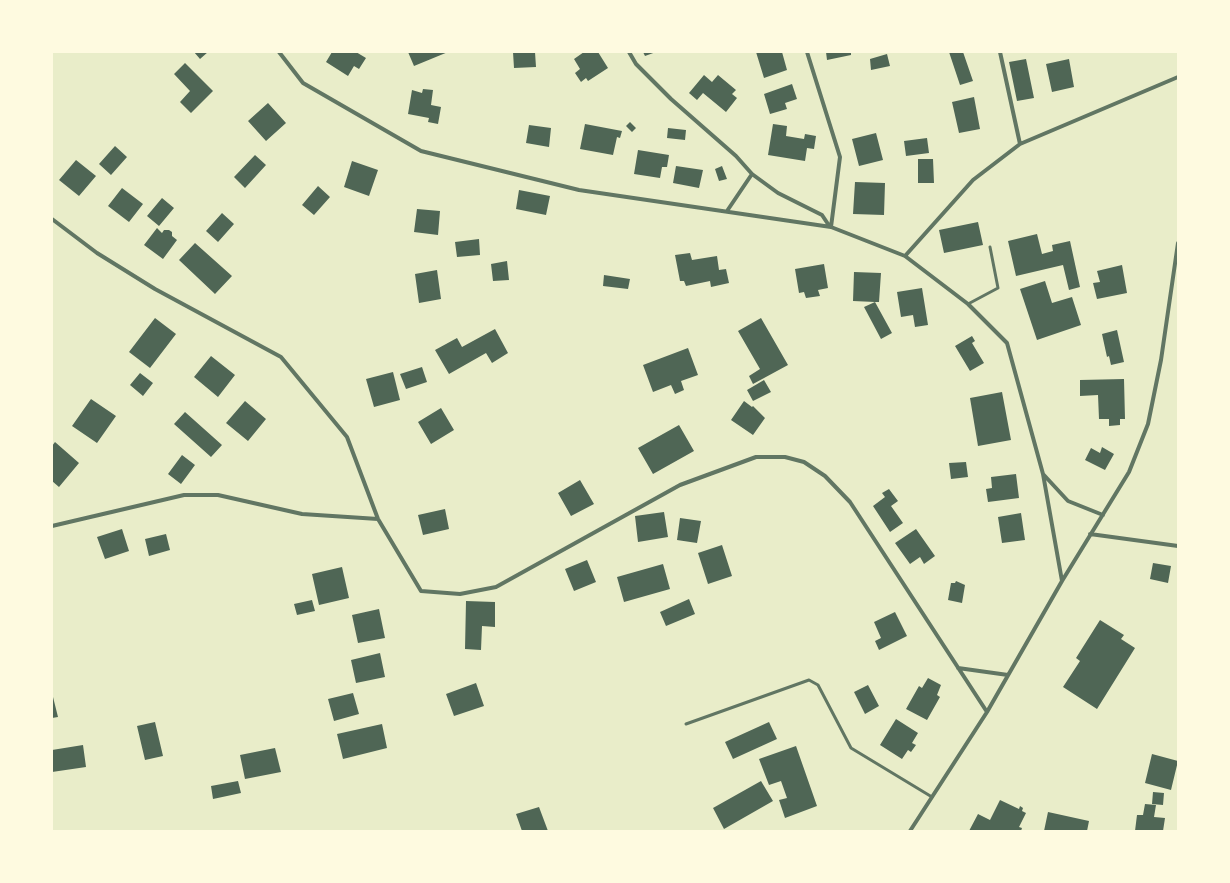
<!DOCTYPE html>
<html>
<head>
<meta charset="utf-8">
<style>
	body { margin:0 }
	#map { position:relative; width:1230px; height:883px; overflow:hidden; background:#e9edc9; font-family:"PT Serif",serif }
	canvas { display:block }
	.frame { position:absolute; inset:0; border:53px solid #fefae0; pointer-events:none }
</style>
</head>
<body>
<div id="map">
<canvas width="1230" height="883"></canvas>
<div class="frame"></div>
</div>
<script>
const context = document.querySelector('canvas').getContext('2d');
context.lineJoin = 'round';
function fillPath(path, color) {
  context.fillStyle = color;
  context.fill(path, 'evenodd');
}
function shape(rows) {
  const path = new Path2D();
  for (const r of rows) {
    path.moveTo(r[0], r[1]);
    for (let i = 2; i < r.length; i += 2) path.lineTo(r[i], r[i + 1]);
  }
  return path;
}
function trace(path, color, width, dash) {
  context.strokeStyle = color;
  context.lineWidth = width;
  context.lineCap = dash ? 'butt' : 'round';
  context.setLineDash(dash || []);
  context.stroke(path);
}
const building = shape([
	[194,52,208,52,200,59],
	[332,52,356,52,366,58,359,69,354,66,348,76,326,62],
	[408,52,448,52,414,66],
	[513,52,535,52,536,67,514,68],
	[584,52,598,52,608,68,588,81,586,78,581,82,575,73,580,69,574,59],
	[643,52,656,52,645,56],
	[756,52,782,52,787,70,764,78],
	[826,52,851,52,851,55,827,60],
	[949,52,963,52,973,81,960,85],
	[887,54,890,66,871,70,870,59],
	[1026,59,1034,98,1017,101,1009,62],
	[1069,59,1074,87,1052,92,1046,64],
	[185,63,213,91,191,113,180,102,190,91,174,74],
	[704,75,712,82,718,75,736,90,732,94,737,98,726,112,703,93,697,100,689,93],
	[792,84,797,99,785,103,787,109,770,114,764,94],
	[423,89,433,90,431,105,441,107,438,124,428,122,429,118,408,114,412,90,422,93],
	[974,97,980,129,959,133,952,102],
	[268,103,286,123,266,141,248,121],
	[630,122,636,128,632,132,626,126],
	[585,124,622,131,620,138,617,137,613,155,580,149],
	[773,124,787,126,786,136,804,139,805,134,816,136,814,149,807,148,805,161,768,155],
	[529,125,551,128,549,147,526,143],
	[668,128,686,130,685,140,667,138],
	[876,133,883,160,859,166,852,139],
	[927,138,929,153,906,156,904,141],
	[115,146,127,157,111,175,99,164],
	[638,150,669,155,667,167,662,167,660,178,634,174],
	[255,155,266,165,245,188,234,177],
	[918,159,933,159,934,183,918,183],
	[76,160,96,176,79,196,59,180],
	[352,161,378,170,369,196,344,187],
	[676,166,703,170,699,188,673,183],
	[722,166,727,179,719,181,715,169],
	[855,182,885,183,884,215,853,214],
	[318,186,330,197,314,215,302,205],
	[122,188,143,204,129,222,108,206],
	[519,190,550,196,546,215,516,209],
	[162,198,174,208,159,226,147,216],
	[417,209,440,211,438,235,414,232],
	[222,213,234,224,218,242,206,231],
	[978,222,983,245,944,253,939,230],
	[157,228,162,233,164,230,169,230,172,232,172,236,177,240,163,259,144,245],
	[1037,234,1042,254,1053,251,1052,245,1070,241,1080,287,1069,290,1063,265,1016,276,1008,241],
	[479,239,480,255,457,257,455,242],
	[195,243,232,276,215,294,179,260],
	[690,253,692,260,717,256,719,270,726,269,729,283,711,287,710,281,686,286,684,281,680,281,675,255],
	[507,261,509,280,493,281,491,264],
	[824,264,828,288,818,290,820,296,806,298,804,292,799,293,795,269],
	[1122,265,1127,293,1097,299,1093,283,1100,282,1097,271],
	[437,270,441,299,419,303,415,274],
	[854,272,881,273,879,302,875,302,892,333,881,339,864,307,875,302,853,301],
	[604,275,630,279,628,289,603,286],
	[1045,281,1052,303,1072,297,1081,325,1037,340,1020,289],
	[922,288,928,325,915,327,913,315,901,317,897,292],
	[155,318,176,334,150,368,129,352],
	[761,318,788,365,753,384,749,376,760,369,738,331],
	[495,329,508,353,492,363,486,353,449,374,435,350,457,338,462,347],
	[1117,330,1124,362,1111,365,1109,356,1107,357,1102,334],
	[972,336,975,341,972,343,984,363,970,371,955,346],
	[688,348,698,375,681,381,684,390,675,394,671,385,653,392,643,365],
	[211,356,235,375,218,397,194,377],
	[422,367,427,382,406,389,400,374],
	[393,372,400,400,374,407,366,379],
	[140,373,153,383,143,396,130,385],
	[1124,379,1125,419,1120,419,1120,425,1109,426,1109,419,1099,419,1098,395,1080,396,1080,380],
	[764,380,771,392,753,401,747,390],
	[1002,392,1011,440,978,446,970,398],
	[91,399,116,416,97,443,72,426],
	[245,401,266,419,248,441,226,423],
	[744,401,752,407,753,406,765,418,753,435,731,420],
	[441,408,454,430,431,444,418,422],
	[185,412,222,445,211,457,174,424],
	[679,425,694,451,653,474,638,448],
	[55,442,79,463,59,487,52,481,52,446],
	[1102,447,1114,454,1105,470,1085,460,1091,448,1100,453],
	[182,455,195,465,181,484,168,474],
	[966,462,968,477,951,479,949,463],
	[1016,474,1019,498,988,502,986,489,992,488,991,477],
	[580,480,594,504,571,516,558,493],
	[889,489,898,501,891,506,903,523,890,532,873,506,885,497,882,493],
	[445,509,449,529,423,535,418,515],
	[664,512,668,537,638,542,635,516],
	[1021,513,1025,540,1002,543,998,517],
	[680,518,701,521,697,543,677,540],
	[122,529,129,551,105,559,97,537],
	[916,529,935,556,924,564,920,557,910,564,895,543],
	[166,534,170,550,149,556,145,539],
	[722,545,732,576,708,584,698,553],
	[587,560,596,582,574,591,565,569],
	[1153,563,1171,566,1168,583,1150,579],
	[663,564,670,589,624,602,617,577],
	[342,567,349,598,319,605,312,574],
	[956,581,965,585,962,603,948,600,951,583,955,583],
	[689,599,695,614,666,626,660,612],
	[312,600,315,611,297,615,294,604],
	[466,601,495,602,495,627,482,626,481,650,465,649],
	[379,609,385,638,358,643,352,615],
	[895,612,907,636,879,650,875,641,881,638,874,622],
	[1100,620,1124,635,1121,639,1135,648,1097,709,1063,687,1080,661,1076,658],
	[380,653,385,677,356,683,351,660],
	[928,678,941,685,937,695,940,697,927,720,906,709,919,686,922,688],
	[476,683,484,706,454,716,446,694],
	[868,685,879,706,865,714,854,692],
	[52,693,58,717,52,718],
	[353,693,359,714,334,721,328,699],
	[896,719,918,733,912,743,916,745,911,752,908,750,902,759,880,745],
	[155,722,163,756,145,760,137,726],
	[769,722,777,739,733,759,725,742],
	[382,724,387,748,343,759,337,734],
	[83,745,86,767,52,772,52,750],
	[796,746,817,806,785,818,779,800,787,798,781,781,769,785,759,759],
	[275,748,281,772,245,779,240,755],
	[1152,754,1178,761,1171,790,1145,783],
	[238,781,241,793,213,799,211,786],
	[761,781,773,801,724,829,713,808],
	[1153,792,1164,793,1163,805,1152,804],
	[1000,800,1019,809,1020,806,1023,808,1022,811,1026,813,1019,827,1022,828,1021,831,969,831,978,814,990,820],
	[1145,804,1156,805,1154,817,1165,818,1163,831,1135,831,1137,815,1143,815],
	[539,807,548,831,522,831,516,814],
	[1048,812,1089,821,1087,831,1044,831]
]);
const service = shape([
	[968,304,998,288,990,247],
	[686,724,809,680,818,685,851,748,932,797]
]);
const minor = shape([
	[279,52,303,83,421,151,579,190,831,227,905,256,968,304,1007,343,1043,474,1062,581],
	[629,52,636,64,671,99,736,156,752,174,727,211],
	[807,52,840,157,831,227],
	[1000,52,1020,144],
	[752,174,778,193,822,215,830,227],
	[52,219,97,253,155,289,281,357,347,437,378,519,421,591,460,594,496,587,680,485,756,457,785,457,804,462,825,476,850,502,987,712],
	[905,256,973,180,1020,144,1178,77],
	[1043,474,1068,501,1103,515],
	[52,526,184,495,218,495,302,514,378,519],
	[1090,534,1178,546],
	[958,668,1008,675],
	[910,831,987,712,1062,581,1129,472,1148,424,1161,360,1178,243]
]);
fillPath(building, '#4f6655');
trace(service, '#617663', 3);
trace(minor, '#617663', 4);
</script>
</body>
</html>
